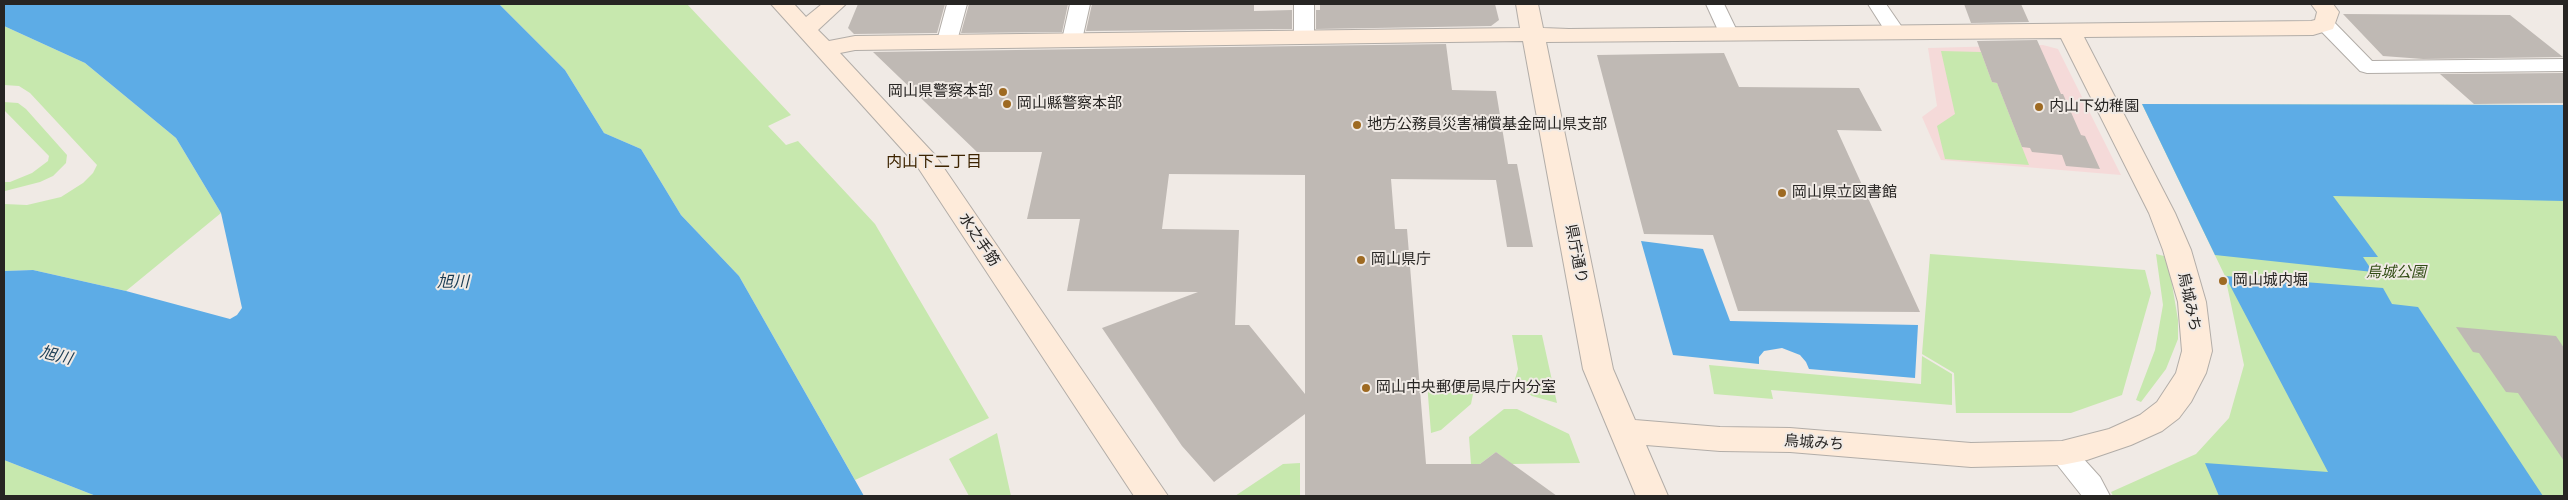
<!DOCTYPE html>
<html>
<head>
<meta charset="utf-8">
<style>
	body { margin:0 }
	#map { position:relative; width:2568px; height:500px; overflow:hidden; background:#f0eae5; font-family:Lora,serif }
	canvas { display:block }
	.frame { position:absolute; inset:0; border:5px solid #272523; pointer-events:none }
</style>
</head>
<body>
<div id="map">
<canvas width="2568" height="500"></canvas>
<div class="frame"></div>
</div>
<script>
const context = document.querySelector('canvas').getContext('2d');
context.lineJoin = 'round';
function fillPath(path, color) {
  context.fillStyle = color;
  context.fill(path, 'evenodd');
}
function shape(rows) {
  const path = new Path2D();
  for (const r of rows) {
    path.moveTo(r[0], r[1]);
    for (let i = 2; i < r.length; i += 2) path.lineTo(r[i], r[i + 1]);
  }
  return path;
}
function trace(path, color, width, dash) {
  context.strokeStyle = color;
  context.lineWidth = width;
  context.lineCap = dash ? 'butt' : 'round';
  context.setLineDash(dash || []);
  context.stroke(path);
}
function write(font, color, halo, rows, align = 'center') {
  context.font = font + ' Lora,"Noto Sans JP",serif';
  context.lineWidth = 4;
  context.setLineDash([]);
  context.textBaseline = 'middle';
  context.strokeStyle = halo;
  context.fillStyle = color;
  for (const [text, x, y, turn = 0] of rows) {
    context.save();
    context.translate(x, y);
    context.rotate((+turn || 0) * Math.PI / 180);
    context.textAlign = isNaN(turn) ? turn : align;
    if (halo) context.strokeText(text, 0, 0);
    context.fillText(text, 0, 0);
    context.restore();
  }
}
const education = shape([
	[2043,45,2058,49,2121,175,1941,160,1922,117,1937,106,1928,48]
]);
const green = shape([
	[499,4,687,4,791,115,768,126,786,145,798,141,875,224,989,418,855,480,739,276,681,215,641,149,604,133,565,70],
	[4,26,85,63,176,138,221,213,126,291,33,270,4,271,4,204,27,205,61,197,83,183,93,173,97,165,30,93,19,86,4,85],
	[1941,51,1981,52,1992,82,1997,83,2029,165,1945,159,1937,126,1955,114],
	[4,102,18,103,26,109,67,155,66,163,53,176,40,182,5,191,4,182,10,182,32,173,48,161,49,156,4,110],
	[2142,104,2564,105,2564,496,2113,496,2111,492,2196,454,2229,418,2244,365,2225,276],
	[1930,254,2145,270,2151,293,2122,395,2071,413,1956,413,1954,373,1922,354],
	[2156,254,2164,256,2171,278,2178,320,2178,339,2166,369,2141,402,2136,400,2155,350,2163,305],
	[1512,335,1542,335,1557,403,1532,396,1520,388,1515,379,1518,369],
	[1922,356,1952,374,1952,405,1771,390,1773,399,1714,394,1709,365,1921,384],
	[1427,383,1470,383,1473,394,1471,404,1441,430,1431,433],
	[1504,409,1517,409,1569,434,1580,463,1512,464,1496,452,1480,464,1471,464,1469,437],
	[997,433,1011,496,969,496,949,459],
	[4,460,96,496,4,496],
	[1300,463,1300,496,1235,496,1283,464]
]);
const water = shape([
	[4,4,499,4,565,70,604,133,641,149,681,215,739,276,864,496,96,496,4,460,4,271,33,270,126,291,230,319,237,315,242,308,221,213,176,138,85,63,4,26],
	[2142,104,2564,105,2564,201,2333,196,2378,257,2363,257,2373,272,2215,255],
	[1641,241,1703,249,1730,321,1918,325,1915,378,1809,369,1806,362,1800,355,1782,348,1764,351,1759,357,1759,364,1673,355],
	[2225,276,2383,288,2392,304,2418,307,2543,496,2219,496,2205,463,2328,472]
]);
const building = shape([
	[858,4,945,4,937,33,854,34,848,28],
	[969,4,1068,4,1062,32,961,33],
	[1092,4,1254,4,1254,11,1292,10,1292,29,1086,31],
	[1320,4,1495,4,1499,20,1491,26,1316,29,1316,10,1320,10],
	[1964,4,2021,4,2029,22,1971,23],
	[2343,14,2510,15,2563,57,2423,59,2383,56],
	[2037,40,2061,94,2063,94,2081,135,2085,136,2100,169,2066,166,2062,155,2032,152,2030,148,2022,147,1997,83,1992,82,1977,41],
	[1446,44,1452,90,1496,91,1508,164,1517,164,1533,247,1507,247,1496,180,1391,179,1395,229,1407,229,1426,464,1480,464,1496,452,1557,496,1305,496,1305,414,1214,482,1182,446,1102,328,1198,292,1067,291,1080,219,1027,219,1042,152,977,152,873,52],
	[1169,174,1305,175,1305,394,1249,325,1235,325,1239,230,1162,229],
	[1724,53,1739,87,1859,88,1882,131,1837,130,1920,312,1738,311,1713,235,1644,234,1597,55],
	[2564,73,2564,103,2474,104,2440,74],
	[2456,327,2556,336,2564,348,2564,461,2518,393,2506,392,2479,353,2473,352]
]);
const street = shape([
	[947,4,967,4,957,41,954,45,947,47,940,45,937,41,947,4],
	[1070,4,1090,4,1082,40,1079,44,1072,46,1065,44,1062,40,1070,4],
	[1294,4,1314,4,1314,37,1311,41,1304,43,1297,41,1294,37,1294,4],
	[1706,4,1724,4,1739,35,1736,39,1722,39,1706,4],
	[1868,4,1886,4,1906,33,1903,37,1889,37,1868,4],
	[2325,18,2332,20,2372,61,2564,59,2564,71,2367,73,2360,71,2318,28,2315,24,2318,20,2325,18],
	[2062,442,2072,446,2100,477,2110,496,2082,496,2048,453,2052,446,2062,442]
]);
const secondary = shape([
	[771,4,794,4,806,17,822,4,846,4,818,30,829,41,855,36,1520,28,1516,4,1538,4,1543,28,1569,29,2311,21,2315,20,2317,12,2311,4,2333,4,2339,12,2333,29,2313,35,2084,37,2175,213,2191,250,2206,302,2212,351,2206,373,2191,402,2179,418,2162,431,2131,445,2087,460,2062,465,1971,467,1790,452,1720,451,1646,445,1668,496,1636,496,1583,369,1523,41,855,50,840,53,935,155,1168,496,1134,496,917,166,771,4],
	[2061,38,2149,213,2163,250,2178,302,2182,351,2176,373,2157,402,2140,415,2109,429,2062,441,1971,443,1790,428,1720,427,1635,420,1613,369,1546,42,2061,38]
]);
const markers = [
	[1003,92,5,"#9e6a22"],
	[1007,104,5,"#9e6a22"],
	[2039,107,5,"#9e6a22"],
	[1357,125,5,"#9e6a22"],
	[1782,193,5,"#9e6a22"],
	[1361,260,5,"#9e6a22"],
	[2223,281,5,"#9e6a22"],
	[1366,388,5,"#9e6a22"]
];
const poiNames = [
	["岡山県警察本部",993,92,"right"],
	["岡山縣警察本部",1017,104],
	["内山下幼稚園",2049,107],
	["地方公務員災害補償基金岡山県支部",1367,125],
	["岡山県立図書館",1792,193],
	["岡山県庁",1371,260],
	["岡山城内堀",2233,281],
	["岡山中央郵便局県庁内分室",1376,388]
];
const streetNames = [
	["水之手筋",979,240,56],
	["県庁通り",1576,254,79],
	["烏城みち",2189,302,78],
	["烏城みち",1814,443,4]
];
const parkNames = [
	["烏城公園",2396,273]
];
const neighbourhoodNames = [
	["内山下二丁目",934,162]
];
const waterNames = [
	["旭川",453,282],
	["旭川",56,356,14]
];
fillPath(education, '#f5dad9');
fillPath(green, '#c7e8ae');
fillPath(water, '#5dace6');
fillPath(building, '#bfb9b4');
trace(street, '#b2ada8', 2);
trace(secondary, '#b2ada8', 2);
fillPath(street, '#fff');
fillPath(secondary, '#feebda');
for (const [x, y, r, color] of markers) {
  const dot = new Path2D();
  dot.arc(x, y, r, 0, 2 * Math.PI);
  context.fillStyle = color;
  context.fill(dot);
  trace(dot, '#f0eae5', 2);
}
write('15px', '#272523', '#f0eae5', poiNames, 'left');
write('15px', '#272523', '#f0eae5', streetNames);
write('italic 15px', '#324d16', '#f0eae5', parkNames);
write('16px', '#3d2401', '#f0eae5', neighbourhoodNames);
write('italic 16px', '#183a52', '#f0eae5', waterNames);
</script>
</body>
</html>
